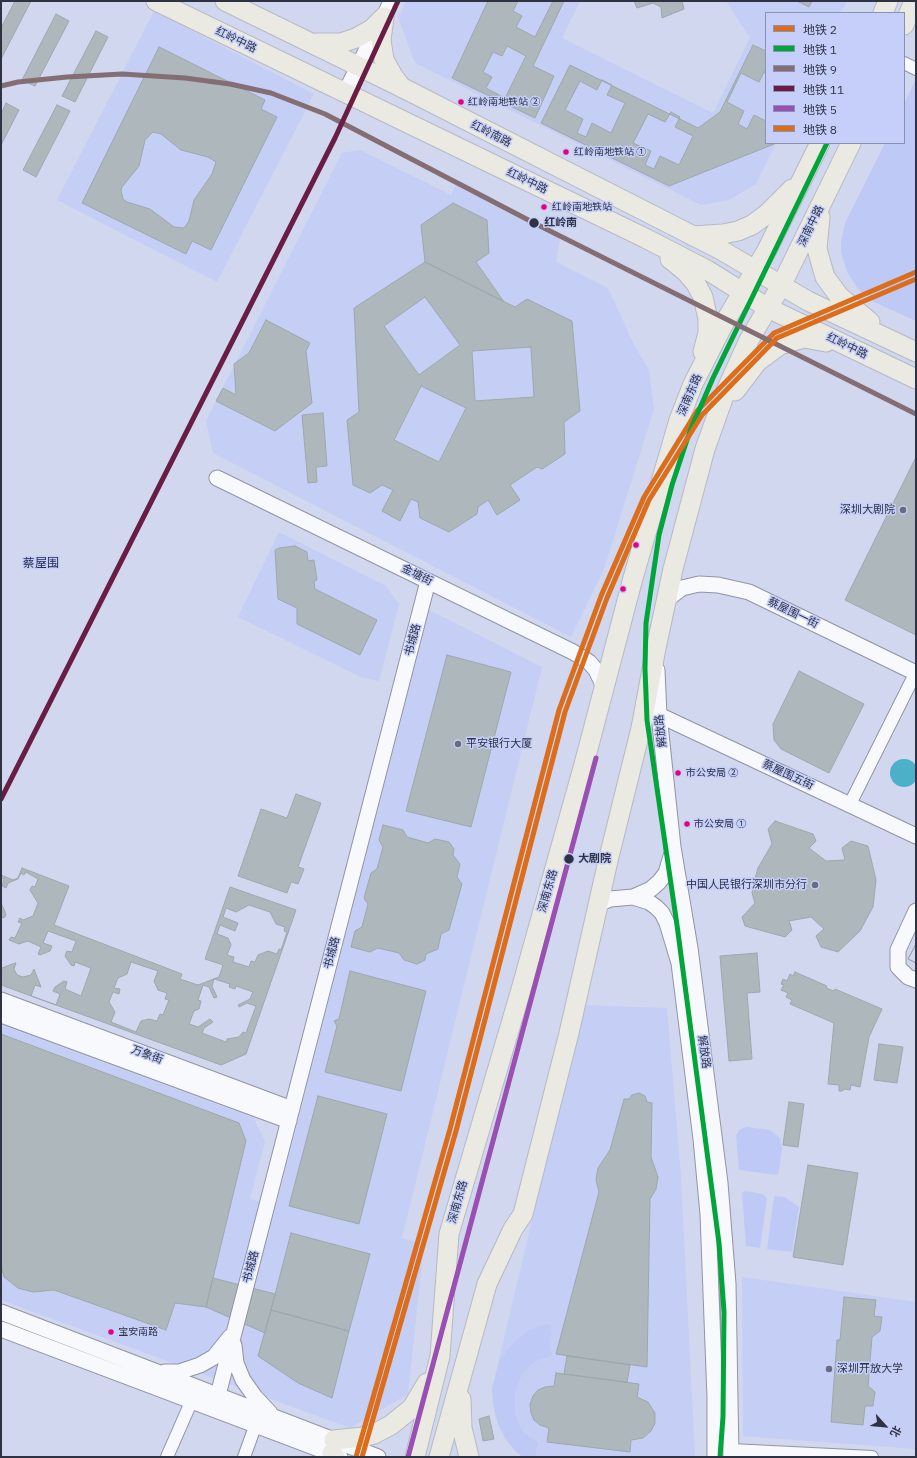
<!DOCTYPE html>
<html>
<head>
<meta charset="utf-8">
<style>
	body { margin:0 }
	#map { position:relative; width:917px; height:1458px; overflow:hidden; background:#d1d7ee; font-family:"IBM Plex Sans","Noto Sans SC",sans-serif }
	canvas { display:block }
	.frame { position:absolute; inset:0; border:2px solid #2e3243; pointer-events:none }
	.legend { position:absolute; left:765px; top:12px; width:140px; height:132px; box-sizing:border-box; background:#c5cffa; border:1px solid #8990b1; margin:0; padding:5px 7px; list-style:none; font-size:12px; color:#2e3243 }
	.legend li { display:flex; align-items:center; gap:8px; height:20px }
	.legend b { width:20px; border:1px solid #8990b1 }
	.north { position:absolute; left:865px; top:1406px; width:40px; height:40px; -webkit-text-stroke:3px #c5cffa; paint-order:stroke; rotate:117deg; font-size:11px; font-weight:700; line-height:16px; text-align:center; color:#2e3243 }
	.north::after { content:''; display:block; margin:auto; width:14px; height:18px; background:#2e3243; clip-path:polygon(50% 0,100% 100%,50% 72%,0 100%) }
</style>
</head>
<body>
<div id="map">
<canvas width="917" height="1458"></canvas>
<div class="frame"></div>
<ul class="legend">
<li><b style="height:5px;background:#db6d1c"></b>地铁 2</li>
<li><b style="height:5px;background:#02a53a"></b>地铁 1</li>
<li><b style="height:5px;background:#846e74"></b>地铁 9</li>
<li><b style="height:5px;background:#6a1d44"></b>地铁 11</li>
<li><b style="height:5px;background:#9950b2"></b>地铁 5</li>
<li><b style="height:5px;background:#db6d1c"></b>地铁 8</li>
</ul>
<div class="north">北</div>
</div>
<script>
const context = document.querySelector('canvas').getContext('2d');
context.lineJoin = 'round';
function fillPath(path, color) {
  context.fillStyle = color;
  context.fill(path, 'evenodd');
}
function shape(rows) {
  const path = new Path2D();
  for (const r of rows) {
    if (r.length === 3) {
      path.moveTo(r[0] + r[2], r[1]);
      path.arc(r[0], r[1], r[2], 0, 2 * Math.PI);
      continue;
    }
    path.moveTo(r[0], r[1]);
    for (let i = 2; i < r.length; i += 2) path.lineTo(r[i], r[i + 1]);
  }
  return path;
}
function trace(path, color, width, dash) {
  context.strokeStyle = color;
  context.lineWidth = width;
  context.lineCap = dash ? 'butt' : 'round';
  context.setLineDash(dash || []);
  context.stroke(path);
}
function write(font, color, halo, rows, align = 'center') {
  context.font = font + ' "IBM Plex Sans","Noto Sans SC",sans-serif';
  context.lineWidth = 3;
  context.setLineDash([]);
  context.textBaseline = 'middle';
  context.strokeStyle = halo;
  context.fillStyle = color;
  for (const [text, x, y, turn = 0] of rows) {
    context.save();
    context.translate(x, y);
    context.rotate((+turn || 0) * Math.PI / 180);
    context.textAlign = isNaN(turn) ? turn : align;
    if (halo) context.strokeText(text, 0, 0);
    context.fillText(text, 0, 0);
    context.restore();
  }
}
const built = shape([
	[406,1,580,1,562,38,713,113,750,38,726,1,847,1,841,13,766,13,766,143,776,143,756,184,729,200,701,205,415,63,398,17],
	[154,11,314,94,217,282,57,200],
	[360,150,451,195,458,180,491,197,497,207,560,238,556,262,608,288,635,347,649,370,654,409,604,569,571,637,213,453,206,421,342,153],
	[279,532,386,586,399,604,379,681,361,677,238,617],
	[429,610,542,667,402,1238,424,1244,408,1394,350,1428,1,1300,1,1025,254,1118,265,1142,250,1199,276,1206],
	[583,1005,667,1008,681,1178,695,1457,523,1457,515,1451,505,1439,495,1415,492,1389],
	[742,1277,916,1302,916,1449,743,1436]
]);
const green = shape([
	[915,81,916,81,916,321,874,302,858,289,847,272,841,252,841,242,845,223,885,143,904,143,904,104],
	[747,1127,770,1130,780,1138,782,1149,778,1175,739,1170,736,1135,740,1129],
	[745,1191,762,1194,767,1198,760,1248,746,1246,742,1193],
	[774,1196,785,1197,799,1207,792,1252,767,1249],
	[550,1324,552,1336,549,1337,552,1355,534,1362,528,1367,522,1374,515,1392,515,1414,519,1425,524,1433,538,1443,535,1457,523,1457,515,1451,499,1427,493,1404,492,1389,499,1362,513,1343,528,1331,539,1326]
]);
const water = shape([
	[904,773,14]
]);
const building = shape([
	[15,1,31,1,1,59,1,28,15,1],
	[488,1,564,1,533,66,554,76,535,118,452,78,488,1],
	[518,1,553,1,535,37,516,27,522,16,513,11,518,1],
	[634,1,682,1,684,9,662,18,661,7,653,3,637,8,634,1],
	[797,1,812,1,809,7,797,1],
	[56,14,69,21,35,86,22,80,56,14],
	[96,31,108,37,75,102,62,96,96,31],
	[753,45,766,51,766,143,774,144,669,186,541,123,570,65,698,128,720,112,753,45],
	[507,46,526,56,505,98,486,88,492,77,483,72,493,52,502,56,507,46],
	[159,47,265,100,261,109,277,117,211,250,192,241,186,254,82,203,159,47],
	[764,72,766,73,766,121,754,115,747,129,738,124,744,111,727,102,741,73,759,82,764,72],
	[602,80,612,85,607,95,625,103,611,133,592,123,586,137,577,133,583,119,565,110,580,81,597,90,602,80],
	[6,103,19,110,1,145,1,114,6,103],
	[57,105,70,111,36,177,23,170,57,105],
	[671,112,680,117,675,127,693,136,679,165,660,156,654,169,645,165,651,151,633,143,648,114,665,122,671,112],
	[153,132,161,134,181,150,208,157,216,162,212,174,194,200,189,221,184,228,174,227,150,209,127,202,123,199,121,191,122,187,139,166,145,140,153,132],
	[453,203,487,220,489,253,476,262,504,302,425,262,421,225,453,203],
	[425,262,515,307,527,299,572,321,580,411,564,422,565,454,542,469,537,467,510,485,520,500,497,515,488,500,478,507,477,514,449,532,420,518,418,502,411,499,400,521,382,511,393,490,382,485,370,493,353,485,347,420,359,412,354,308,425,262],
	[425,297,460,345,419,375,384,326,425,297],
	[266,320,310,343,306,351,312,403,275,431,216,401,223,388,236,395,234,364,249,353,266,320],
	[531,347,534,397,475,401,472,351,531,347],
	[421,386,466,408,439,462,394,440,421,386],
	[323,413,327,466,316,467,317,482,308,483,302,415,323,413],
	[916,457,916,635,845,600,916,457],
	[295,546,307,552,308,561,314,560,317,580,314,581,315,589,377,620,360,655,297,624,297,608,278,599,275,550,279,548,295,546],
	[447,655,511,672,471,827,406,811,447,655],
	[799,671,864,704,829,773,781,749,774,740,773,724,799,671],
	[296,794,321,803,298,867,304,869,298,884,291,882,287,893,238,876,261,809,287,818,296,794],
	[775,821,813,834,816,841,809,848,826,861,845,860,842,848,851,841,868,846,876,880,873,907,860,931,838,952,821,947,816,936,824,929,811,917,789,921,792,930,785,937,745,926,742,917,755,903,752,893,754,882,758,868,772,844,768,829,775,821],
	[383,825,403,830,407,837,428,843,435,839,449,842,454,849,453,855,460,864,457,877,462,884,449,930,441,934,438,949,426,954,425,960,417,964,404,960,399,953,378,948,370,952,351,947,355,931,362,927,368,904,364,898,371,873,377,869,383,847,379,840,383,825],
	[22,868,69,886,54,925,182,974,180,979,198,985,219,977,223,965,205,959,230,887,296,910,246,1054,221,1065,1,985,1,875,13,880,18,878,22,868],
	[26,872,38,879,35,887,32,886,30,890,38,903,33,916,23,920,20,918,18,922,22,923,15,938,11,937,9,940,19,944,28,941,41,947,38,954,40,955,50,951,52,946,43,943,48,931,76,941,72,952,67,951,65,956,71,965,74,966,75,962,91,968,81,996,65,989,67,982,64,981,55,987,53,991,60,994,56,1005,31,996,35,985,41,987,34,969,31,975,23,977,17,975,14,969,16,963,15,963,2,968,1,970,1,918,5,917,6,914,1,903,1,878,4,879,2,886,6,888,8,883,18,879,21,873,24,875,26,872],
	[249,905,270,912,276,924,285,927,284,931,287,932,281,950,279,949,277,954,268,951,258,955,255,962,251,961,249,967,233,962,234,957,227,955,231,945,228,938,217,934,220,925,235,931,238,923,223,917,226,908,236,912,249,905],
	[916,944,916,963,908,959,916,944],
	[916,944,916,963,908,959,916,944],
	[757,953,760,992,747,993,752,1059,729,1061,720,956,757,953],
	[131,962,158,971,154,981,158,990,167,993,165,999,169,1000,163,1015,160,1014,157,1021,149,1019,141,1021,136,1032,111,1022,115,1012,109,1002,113,992,119,994,120,989,114,988,118,978,127,974,131,962],
	[350,971,426,991,401,1091,325,1072,337,1026,334,1021,339,1019,350,971],
	[795,972,827,986,826,988,834,991,835,989,882,1009,869,1037,860,1087,851,1085,850,1090,845,1089,842,1091,839,1091,839,1085,828,1084,834,1023,790,1004,792,1000,786,997,788,993,781,990,784,985,781,984,783,979,787,981,790,974,793,976,795,972],
	[214,979,230,984,229,987,235,989,236,986,253,992,250,999,238,1005,239,1007,247,1003,256,1006,246,1033,243,1032,239,1037,227,1039,226,1042,202,1033,204,1028,213,1022,210,1019,198,1027,189,1024,194,1011,199,1009,201,1001,198,1000,203,985,209,987,214,998,217,997,212,986,214,979],
	[1,1034,239,1123,246,1141,206,1307,175,1303,166,1330,54,1290,33,1292,18,1288,4,1277,1,1265,1,1034],
	[879,1044,903,1047,897,1083,874,1080,879,1044],
	[639,1093,645,1096,647,1102,652,1103,651,1157,658,1177,656,1189,650,1199,647,1367,556,1354,599,1192,596,1180,598,1168,610,1150,624,1099,629,1099,632,1095,639,1093],
	[318,1096,387,1114,359,1224,289,1206,318,1096],
	[789,1102,804,1104,798,1147,783,1145,789,1102],
	[808,1165,858,1173,843,1265,793,1257,808,1165],
	[291,1233,370,1254,349,1331,271,1310,291,1233],
	[213,1278,275,1294,265,1333,206,1307,213,1278],
	[844,1297,876,1300,874,1316,882,1317,880,1331,872,1337,868,1386,875,1392,873,1406,865,1406,863,1425,831,1422,837,1340,840,1340,844,1297],
	[271,1310,349,1331,332,1398,298,1383,258,1356,271,1310],
	[567,1356,630,1365,627,1382,564,1374,567,1356],
	[556,1373,639,1384,637,1397,648,1402,655,1413,655,1423,651,1431,643,1438,631,1440,630,1452,547,1442,549,1428,540,1425,534,1420,531,1413,530,1404,533,1396,538,1390,545,1387,554,1386,556,1373],
	[489,1416,494,1439,483,1441,479,1419,489,1416]
]);
const minor = shape([
	[904,63,916,69],
	[850,804,916,672],
	[731,1450,872,1457],
	[167,1457,192,1400],
	[244,1457,256,1424]
]);
const tertiary = shape([
	[384,17,391,1],
	[217,478,573,652,589,662,596,670,604,687],
	[665,601,682,588,699,584,718,585,749,592,916,673],
	[657,670,659,715,673,847,690,948,720,1183,728,1284,731,1457],
	[659,715,916,836],
	[633,897,651,889,659,882,666,873,672,853],
	[600,903,610,899,633,897,649,902,656,907,662,913,667,923,679,963,701,1139,708,1214,715,1398,715,1457],
	[916,911,898,950,898,967,908,977,916,980],
	[1,1000,292,1109],
	[1,1015,289,1121],
	[1,1312,378,1457],
	[1,1329,340,1457],
	[234,1345,236,1363,243,1380,255,1397,270,1413],
	[165,1372,179,1372,200,1365,214,1357,230,1337],
	[218,1395,428,581]
]);
const secondary = shape([
	[346,93,382,21]
]);
const primary = shape([
	[156,1,645,238,707,270,768,308,916,379],
	[225,1,403,88,721,250,808,301,916,352],
	[883,13,888,1],
	[384,17,381,40,384,60,393,76,402,88],
	[904,25,914,1],
	[316,43,341,43,356,38,372,29,384,17],
	[820,217,817,249,825,277,839,296,870,322],
	[693,236,723,234,738,231,752,225,767,214,792,189],
	[670,259,686,272,696,284,703,297,708,319,708,333,703,352],
	[735,391,758,361,780,345,804,338,826,342],
	[461,1399,462,1428,469,1457],
	[334,1440,362,1437,374,1434,391,1425,412,1408,427,1383],
	[332,1453,335,1457],
	[415,1457,440,1356,449,1234,520,993,584,764,633,578,679,420,693,384,722,327,767,250,820,143],
	[439,1457,487,1284,513,1229,523,1214,569,1033,608,861,641,728,656,648,673,569,705,449,725,393,749,340,782,284,851,143]
]);
const metro1 = shape([
	[356,1457,450,1129,559,710,601,596,644,497,697,411,774,333,916,272]
]);
const metro2 = shape([
	[720,1457,723,1417,724,1312,719,1243,677,925,647,720,645,669,646,623,659,535,672,485,690,431,713,378,827,143]
]);
const metro3 = shape([
	[1,86,18,82,67,77,122,74,185,78,230,84,271,93,325,114,536,224,916,414]
]);
const metro4 = shape([
	[1,799,335,138,398,1]
]);
const metro5 = shape([
	[408,1457,596,758]
]);
const metro6 = shape([
	[362,1457,456,1131,565,712,607,598,649,500,702,415,777,338,916,279]
]);
const markers = [
	[461,102,3.5,"#e5007d"],
	[566,152,3.5,"#e5007d"],
	[544,207,3.5,"#e5007d"],
	[534,223,5.5,"#2e3243"],
	[903,510,4,"#676c7f"],
	[636,545,3.5,"#e5007d"],
	[623,589,3.5,"#e5007d"],
	[458,744,4,"#676c7f"],
	[678,773,3.5,"#e5007d"],
	[687,824,3.5,"#e5007d"],
	[569,859,5.5,"#2e3243"],
	[815,885,4,"#676c7f"],
	[111,1332,3.5,"#e5007d"],
	[829,1369,4,"#676c7f"]
];
const busNames = [
	["红岭南地铁站 ②",468,102],
	["红岭南地铁站 ①",574,152],
	["红岭南地铁站",552,207],
	["市公安局 ②",686,773],
	["市公安局 ①",694,824],
	["宝安南路",118,1332]
];
const streetNames = [
	["红岭中路",236,40,26],
	["红岭南路",491,134,27],
	["红岭中路",527,181,26],
	["深南中路",811,226,-64],
	["红岭中路",847,346,26],
	["深南东路",690,395,-67],
	["金塘街",417,575,26],
	["蔡屋围一街",793,613,26],
	["书城路",413,640,-76],
	["解放路",661,731,-96],
	["蔡屋围五街",788,775,25],
	["深南东路",548,891,-74],
	["书城路",332,953,-76],
	["解放路",704,1052,82],
	["万象街",147,1055,20],
	["深南东路",458,1202,-74],
	["书城路",251,1267,-76]
];
const stopNames = [
	["红岭南",544,223],
	["大剧院",578,859]
];
const poiNames = [
	["深圳大剧院",895,510],
	["平安银行大厦",466,744,"left"],
	["中国人民银行深圳市分行",807,885],
	["深圳开放大学",837,1369,"left"]
];
const neighbourhoodNames = [
	["蔡屋围",41,564]
];
fillPath(built, '#c5cef4');
fillPath(green, '#bfc9f5');
fillPath(water, '#4db0c9');
fillPath(building, '#adb7bc');
trace(building, '#9da8ad', 1);
trace(minor, '#9094a6', 14);
trace(tertiary, '#9094a6', 17);
trace(secondary, '#9094a6', 19);
trace(primary, '#b5b9c5', 21);
trace(minor, '#f8f9fc', 12);
trace(tertiary, '#f8f9fc', 15);
trace(secondary, '#f8f9fc', 17);
trace(primary, '#eae9e2', 19);
trace(metro1, '#db6d1c', 5);
trace(metro2, '#02a53a', 5);
trace(metro3, '#846e74', 5);
trace(metro4, '#6a1d44', 5);
trace(metro5, '#9950b2', 5);
trace(metro6, '#db6d1c', 5);
for (const [x, y, r, color] of markers) {
  const dot = new Path2D();
  dot.arc(x, y, r, 0, 2 * Math.PI);
  context.fillStyle = color;
  context.fill(dot);
  trace(dot, '#c5cffa', 1.5);
}
write('10px', '#2e3243', '#c5cffa', busNames, 'left');
write('11px', '#2e3243', '#c5cffa', streetNames);
write('bold 11px', '#2e3243', '#c5cffa', stopNames, 'left');
write('11px', '#2e3243', '#c5cffa', poiNames, 'right');
write('12px', '#272d4f', '#c5cffa', neighbourhoodNames);
</script>
</body>
</html>
